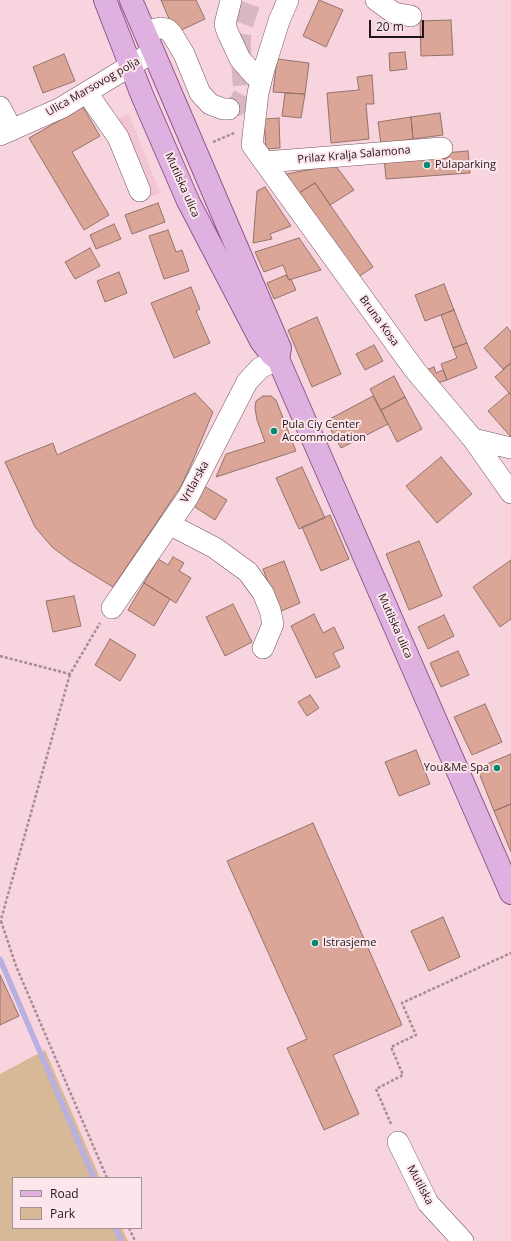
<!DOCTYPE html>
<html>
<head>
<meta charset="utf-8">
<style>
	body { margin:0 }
	#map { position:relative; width:511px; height:1241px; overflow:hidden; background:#f8d4de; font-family:"Open Sans",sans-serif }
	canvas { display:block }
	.legend { position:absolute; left:12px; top:1177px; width:130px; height:52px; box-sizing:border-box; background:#fce6eb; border:1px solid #a49297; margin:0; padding:5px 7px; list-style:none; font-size:12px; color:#211519 }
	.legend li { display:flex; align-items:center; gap:8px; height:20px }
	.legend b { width:20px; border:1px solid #a49297 }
	.scale { position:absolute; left:369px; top:20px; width:55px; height:18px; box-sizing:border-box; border:2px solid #211519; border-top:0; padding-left:5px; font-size:12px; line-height:14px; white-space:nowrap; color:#211519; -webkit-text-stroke:3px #fce6eb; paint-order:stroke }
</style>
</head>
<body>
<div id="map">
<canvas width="511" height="1241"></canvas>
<ul class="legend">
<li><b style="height:5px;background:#dfb1e1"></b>Road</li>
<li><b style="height:11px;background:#d7b997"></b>Park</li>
</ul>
<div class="scale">20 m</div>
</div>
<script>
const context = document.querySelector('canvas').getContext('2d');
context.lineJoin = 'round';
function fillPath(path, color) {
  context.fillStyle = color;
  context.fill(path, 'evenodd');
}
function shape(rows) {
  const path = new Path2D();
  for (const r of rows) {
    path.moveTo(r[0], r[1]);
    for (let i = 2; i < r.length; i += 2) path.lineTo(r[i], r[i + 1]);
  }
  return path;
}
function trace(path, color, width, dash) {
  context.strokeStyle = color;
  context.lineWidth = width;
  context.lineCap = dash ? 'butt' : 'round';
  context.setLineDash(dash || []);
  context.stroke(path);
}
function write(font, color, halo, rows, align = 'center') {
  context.font = font + ' "Open Sans",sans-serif';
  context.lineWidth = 4;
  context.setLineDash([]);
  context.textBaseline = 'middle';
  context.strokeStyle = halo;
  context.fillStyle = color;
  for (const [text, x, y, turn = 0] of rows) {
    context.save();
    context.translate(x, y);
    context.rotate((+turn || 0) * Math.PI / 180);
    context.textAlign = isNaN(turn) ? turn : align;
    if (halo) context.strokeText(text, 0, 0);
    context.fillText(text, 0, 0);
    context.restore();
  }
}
const built = shape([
	[129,114,160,193,147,198,115,120]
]);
const green = shape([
	[45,1050,100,1178,13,1178,13,1228,122,1228,128,1241,0,1241,0,1074]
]);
const stream = shape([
	[0,959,94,1178],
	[116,1228,121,1241]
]);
const building = shape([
	[161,0,196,0,205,19,175,33,161,0],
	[319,0,343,10,326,47,303,36,319,0],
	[451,20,453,55,421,56,420,21,451,20],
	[405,52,407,69,390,71,389,53,405,52],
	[64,54,75,81,43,93,33,67,64,54],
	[277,59,309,63,305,94,273,92,277,59],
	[372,75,374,104,366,104,369,139,331,143,327,93,359,90,357,77,372,75],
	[285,93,305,94,301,118,282,116,285,93],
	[83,107,100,136,72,152,109,215,84,230,29,138,83,107],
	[440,113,443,135,413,139,411,117,440,113],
	[411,117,413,139,381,144,378,122,411,117],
	[279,118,280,148,266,149,264,119,279,118],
	[468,151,470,173,386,179,384,158,468,151],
	[335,165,354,190,330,205,315,183,299,193,286,174,335,165],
	[315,183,373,267,357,278,299,193,315,183],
	[265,187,291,226,270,234,272,239,253,243,257,191,265,187],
	[158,203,165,222,132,234,125,215,158,203],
	[114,224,121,239,96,249,90,235,114,224],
	[168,230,176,252,182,250,189,271,164,279,149,236,168,230],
	[299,238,321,270,289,280,283,265,264,272,255,252,299,238],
	[90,248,100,266,75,279,65,262,90,248],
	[119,272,127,293,105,302,97,281,119,272],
	[286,275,289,280,291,279,296,290,274,299,267,283,286,275],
	[444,284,454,310,425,321,415,295,444,284],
	[191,287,200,309,196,311,210,343,174,358,151,303,191,287],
	[454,310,467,343,453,348,441,315,454,310],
	[317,317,341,374,312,387,288,330,317,317],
	[507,327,511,332,511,363,503,369,484,348,507,327],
	[467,343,477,368,447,380,441,364,457,358,453,348,467,343],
	[374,345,383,361,365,370,356,354,374,345],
	[511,363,511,395,495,377,511,363],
	[434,367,436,373,443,370,447,380,432,385,426,370,434,367],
	[394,376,405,397,381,410,370,389,394,376],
	[195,393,213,412,191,465,181,486,113,587,72,562,52,547,35,527,5,462,53,443,57,455,195,393],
	[509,393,511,395,511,437,488,411,509,393],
	[263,396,271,396,276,400,296,451,216,477,226,454,265,442,257,420,255,408,256,401,263,396],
	[373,396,388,424,341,448,326,421,373,396],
	[405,397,422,429,397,442,381,410,405,397],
	[441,457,472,494,437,523,406,486,441,457],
	[302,467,325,518,299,529,276,478,302,467],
	[204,486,227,500,215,520,192,505,204,486],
	[330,515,349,559,321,571,302,527,330,515],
	[419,541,442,596,409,610,386,554,419,541],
	[173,557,184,563,179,571,191,578,176,603,144,583,158,559,168,565,173,557],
	[511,560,511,619,500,627,473,587,511,560],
	[284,561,300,603,279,612,263,569,284,561],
	[144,583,170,599,154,626,128,610,144,583],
	[74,596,81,626,53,632,46,601,74,596],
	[233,604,252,642,225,656,206,617,233,604],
	[314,614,323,633,334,627,344,648,333,653,340,667,316,678,291,626,314,614],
	[444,615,454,636,428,649,418,627,444,615],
	[110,639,136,655,120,681,95,665,110,639],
	[458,651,469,675,441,687,430,663,458,651],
	[310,695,319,708,307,716,298,702,310,695],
	[485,704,502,742,472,755,454,717,485,704],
	[416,750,430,784,399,796,385,762,416,750],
	[511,754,511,804,494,811,477,768,511,754],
	[511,804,511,852,494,811,511,804],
	[313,823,402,1025,333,1055,359,1114,324,1130,287,1048,307,1039,227,861,313,823],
	[443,917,460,957,429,971,411,931,443,917],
	[0,975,19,1016,0,1025,0,975]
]);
const minorTunnel = shape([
	[229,109,238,105,244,94,240,41,242,26,251,0]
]);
const path = shape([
	[213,142,234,133],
	[0,656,70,674,100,623],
	[1,921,16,966,107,1178],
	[0,923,70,674],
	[391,1124,376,1089,403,1075,391,1047,416,1035,402,1003,511,953],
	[129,1228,135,1241]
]);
const minor = shape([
	[231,0,225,24,227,31,240,59,254,75,261,79],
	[288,0,279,21,264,69,258,93,252,145,414,369,473,439,511,493],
	[376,0,394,13,411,16],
	[144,31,161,28,167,29,172,34,184,54,200,93,210,104,223,109,229,109],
	[87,93,118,137,140,191],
	[0,107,12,130],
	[0,135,61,108,153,52],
	[265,162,442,148],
	[473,439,511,448],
	[169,524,215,548,248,572,263,593,270,610,273,624,263,648],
	[112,608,188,497,247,382,260,368,278,359],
	[398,1142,428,1203,463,1241]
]);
const major = shape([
	[105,0,142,95,188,201,261,341,272,355,278,359,511,893],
	[131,0,280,348,278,359]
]);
const markers = [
	[427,165,4,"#038b71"],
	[274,431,4,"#038b71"],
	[497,768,4,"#038b71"],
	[315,943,4,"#038b71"]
];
const streetNames = [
	["Ulica Marsovog polja",93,87,-30],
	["Prilaz Kralja Salamona",354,155,-5],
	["Mutilska ulica",182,185,66],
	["Bruna Kosa",379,321,54],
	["Vrtlarska",195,482,-61],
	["Mutilska ulica",395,626,66],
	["Mutilska",420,1185,62]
];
const poiNames = [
	["Pulaparking",435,165],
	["Pula Ciy Center",282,425],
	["Accommodation",282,438],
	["You&Me Spa",489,768,"right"],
	["Istrasjeme",323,943]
];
fillPath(built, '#f1c5d1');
fillPath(green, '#d7b997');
trace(stream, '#b7b0e0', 5.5);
fillPath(building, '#dba597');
trace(building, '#93736b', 1);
trace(minorTunnel, '#d8b7c0', 21, [21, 10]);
trace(minor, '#73555d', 22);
trace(major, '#8f598e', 24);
trace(path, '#a78c94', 2.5, [3, 2]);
trace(minor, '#fff', 21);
trace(major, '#dfb1e1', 22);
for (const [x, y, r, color] of markers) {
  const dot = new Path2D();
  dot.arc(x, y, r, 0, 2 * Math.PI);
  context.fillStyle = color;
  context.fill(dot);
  trace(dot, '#fce6eb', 1.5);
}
write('11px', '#211519', '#fce6eb', streetNames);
write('11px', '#211519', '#fce6eb', poiNames, 'left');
</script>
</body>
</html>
